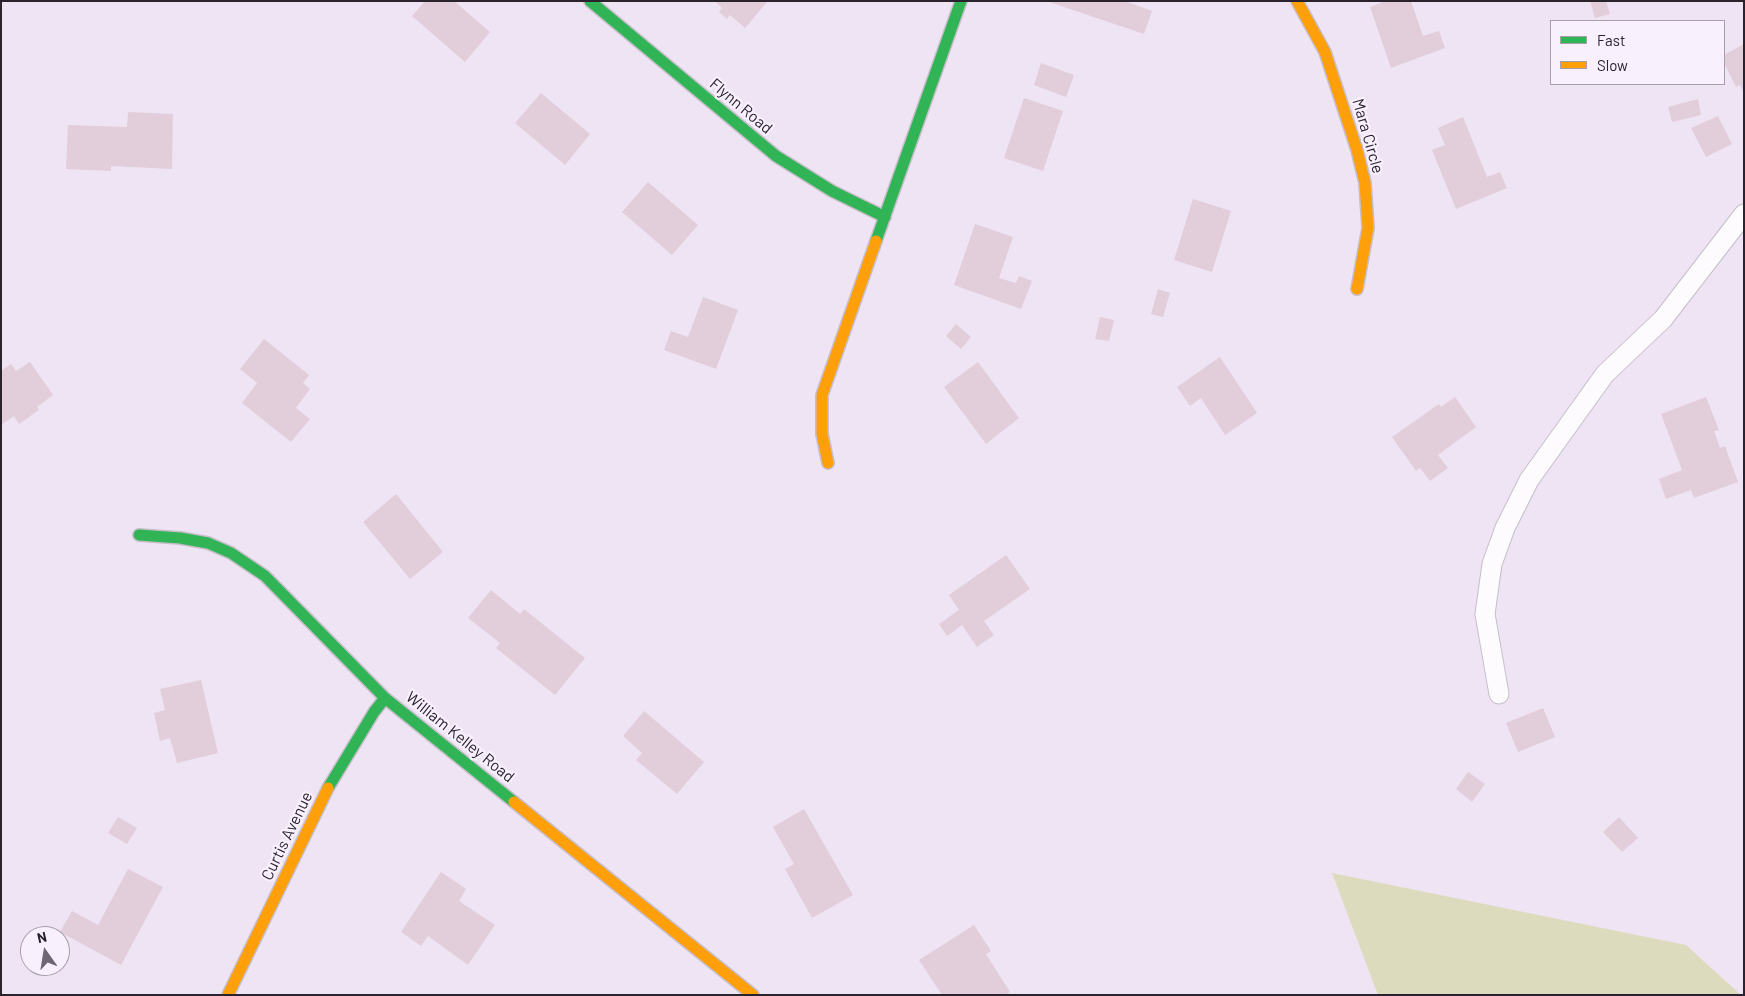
<!DOCTYPE html>
<html>
<head>
<meta charset="utf-8">
<style>
	body { margin:0 }
	#map { position:relative; width:1745px; height:996px; overflow:hidden; background:#efe4f4; font-family:Barlow,sans-serif }
	canvas { display:block }
	.frame { position:absolute; inset:0; border:2px solid #2a232e; pointer-events:none }
	.legend { position:absolute; left:1550px; top:20px; width:175px; height:65px; box-sizing:border-box; background:#f8f0fc; border:1px solid #a69eaa; margin:0; padding:6px 9px; list-style:none; font-size:15px; color:#2a232e }
	.legend li { display:flex; align-items:center; gap:10px; height:25px }
	.legend b { width:25px; border:1px solid #a69eaa }
	.north { position:absolute; left:20px; top:926px; width:50px; height:50px; box-sizing:border-box; background:#f8f0fc; border:1px solid #a69eaa; border-radius:50%; rotate:347deg; font-size:14px; font-weight:700; line-height:20px; text-align:center; color:#2a232e }
	.north::after { content:''; display:block; margin:auto; width:18px; height:22px; background:#6f6773; clip-path:polygon(50% 0,100% 100%,50% 72%,0 100%) }
</style>
</head>
<body>
<div id="map">
<canvas width="1745" height="996"></canvas>
<div class="frame"></div>
<ul class="legend">
<li><b style="height:6px;background:#30b455"></b>Fast</li>
<li><b style="height:6px;background:#ff9f0a"></b>Slow</li>
</ul>
<div class="north">N</div>
</div>
<script>
const context = document.querySelector('canvas').getContext('2d');
context.lineJoin = 'round';
function fillPath(path, color) {
  context.fillStyle = color;
  context.fill(path, 'evenodd');
}
function shape(rows) {
  const path = new Path2D();
  for (const r of rows) {
    path.moveTo(r[0], r[1]);
    for (let i = 2; i < r.length; i += 2) path.lineTo(r[i], r[i + 1]);
  }
  return path;
}
function trace(path, color, width, dash) {
  context.strokeStyle = color;
  context.lineWidth = width;
  context.lineCap = dash ? 'butt' : 'round';
  context.setLineDash(dash || []);
  context.stroke(path);
}
function write(font, color, halo, rows, align = 'center') {
  context.font = font + ' Barlow,sans-serif';
  context.lineWidth = 4.5;
  context.setLineDash([]);
  context.textBaseline = 'middle';
  context.strokeStyle = halo;
  context.fillStyle = color;
  for (const [text, x, y, turn = 0] of rows) {
    context.save();
    context.translate(x, y);
    context.rotate((+turn || 0) * Math.PI / 180);
    context.textAlign = isNaN(turn) ? turn : align;
    if (halo) context.strokeText(text, 0, 0);
    context.fillText(text, 0, 0);
    context.restore();
  }
}
const green = shape([
	[1332,873,1686,945,1741,995,1378,995]
]);
const building = shape([
	[425,1,454,1,490,32,465,62,412,16],
	[715,1,768,1,745,28,730,15,727,19,719,12,722,8],
	[1125,1,1152,11,1144,34,1049,2],
	[1386,1,1411,1,1423,36,1439,31,1445,48,1391,68,1370,7],
	[1590,1,1606,1,1610,14,1595,18],
	[1744,44,1744,93,1740,85,1736,87,1724,63,1724,55],
	[1041,63,1074,75,1066,97,1034,85],
	[541,93,590,134,565,165,515,123],
	[1024,98,1063,111,1043,171,1004,158],
	[1698,99,1701,115,1672,122,1668,107],
	[128,112,173,114,172,169,111,166,111,171,66,169,68,125,127,127],
	[1718,116,1732,144,1706,157,1691,128],
	[1463,117,1487,177,1500,172,1507,188,1456,209,1432,150,1445,145,1438,128],
	[648,182,698,225,672,255,622,212],
	[1193,199,1231,211,1212,272,1174,260],
	[975,224,1013,237,999,278,1016,283,1019,276,1032,281,1021,309,954,285],
	[1158,289,1170,293,1163,317,1151,314],
	[703,297,738,310,716,369,664,350,671,331,688,337],
	[1100,317,1114,320,1109,341,1095,339],
	[956,324,971,337,961,349,946,336],
	[264,339,309,375,303,383,310,389,296,408,310,419,291,442,242,403,257,383,240,369],
	[1220,357,1257,413,1225,435,1201,398,1190,406,1177,387],
	[30,362,53,395,37,407,39,410,19,424,14,416,1,425,1,371,11,364,16,371],
	[978,362,1019,418,986,444,944,387],
	[1455,397,1476,427,1438,455,1448,468,1430,481,1420,468,1416,471,1392,437,1439,404,1441,407],
	[1706,397,1719,430,1714,431,1720,448,1725,446,1738,482,1694,498,1691,490,1666,499,1659,479,1682,470,1661,414],
	[396,494,443,552,410,579,363,522],
	[1006,555,1030,589,984,621,994,635,977,647,962,625,947,636,939,624,959,610,949,595],
	[491,590,520,614,524,609,585,658,555,695,496,648,500,643,468,618],
	[201,680,218,753,177,763,170,738,160,741,154,713,165,710,160,689],
	[1543,708,1555,737,1518,752,1506,723],
	[644,711,704,762,677,794,636,760,642,753,623,736],
	[1468,772,1485,784,1472,802,1456,789],
	[804,809,853,895,812,918,785,869,794,864,773,827],
	[118,817,137,828,127,844,108,833],
	[1619,817,1638,838,1622,852,1603,832],
	[128,869,163,887,121,965,60,932,72,911,98,925],
	[441,872,466,889,459,901,495,925,468,965,428,936,421,946,401,932],
	[974,925,991,951,986,954,1010,992,1006,995,942,995,919,960]
]);
const lane = shape([
	[1499,694,1485,614,1492,564,1505,528,1529,480,1605,374,1663,319,1744,214]
]);
const fast = shape([
	[590,1,776,156,832,191,885,217],
	[876,241,961,1],
	[139,535,180,538,208,543,231,553,265,576,385,698,514,802],
	[328,788,374,712,385,698]
]);
const slow = shape([
	[1297,1,1325,52,1357,150,1365,183,1368,228,1357,289],
	[828,463,822,434,822,395,876,241],
	[514,802,753,995],
	[228,995,328,788]
]);
const streetNames = [
	["Flynn Road",741,106,40],
	["Mara Circle",1368,136,74],
	["William Kelley Road",460,737,39],
	["Curtis Avenue",287,836,-64]
];
fillPath(green, '#dddbbe');
fillPath(building, '#e2cdda');
trace(lane, '#c6beca', 21);
trace(fast, '#c6beca', 14);
trace(slow, '#c6beca', 14);
trace(lane, '#fdfbfd', 19);
trace(fast, '#30b455', 11);
trace(slow, '#ff9f0a', 11);
write('16px', '#2a232e', '#f8f0fc', streetNames);
</script>
</body>
</html>
